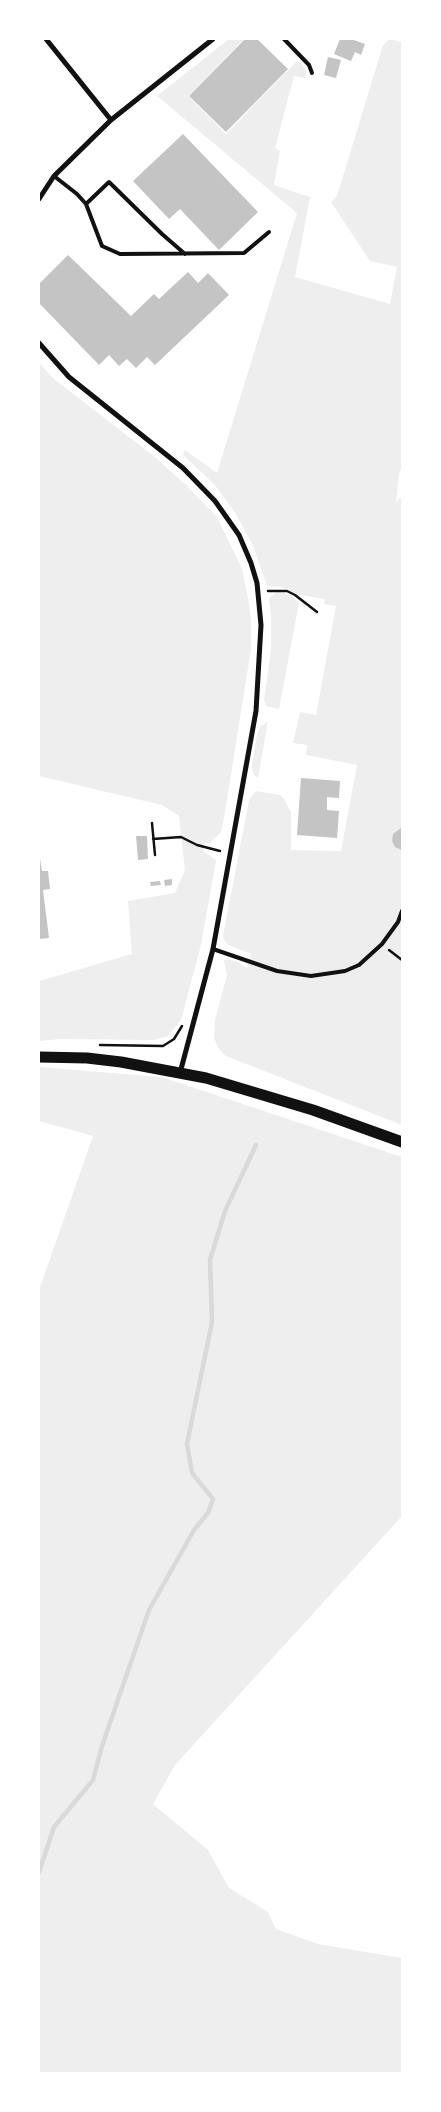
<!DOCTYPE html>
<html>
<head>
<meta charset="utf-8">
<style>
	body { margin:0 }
	#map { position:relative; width:441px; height:2112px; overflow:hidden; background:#fff; font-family:"Source Serif 4",serif }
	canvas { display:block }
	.frame { position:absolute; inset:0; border:40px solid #fff; pointer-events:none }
</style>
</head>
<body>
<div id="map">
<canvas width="441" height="2112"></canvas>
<div class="frame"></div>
</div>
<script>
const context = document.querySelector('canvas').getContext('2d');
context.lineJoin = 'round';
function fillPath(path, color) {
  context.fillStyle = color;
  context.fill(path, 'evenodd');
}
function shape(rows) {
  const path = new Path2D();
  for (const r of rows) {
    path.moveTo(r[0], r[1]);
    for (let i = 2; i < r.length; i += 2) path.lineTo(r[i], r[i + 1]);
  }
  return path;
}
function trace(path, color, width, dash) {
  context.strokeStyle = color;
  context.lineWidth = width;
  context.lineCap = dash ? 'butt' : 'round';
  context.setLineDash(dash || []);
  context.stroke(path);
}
const green = shape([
	[229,39,244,39,188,96,226,134,296,62,300,62,306,71,306,78,294,76,275,148,280,151,274,185,310,197,295,277,390,304,397,267,370,261,331,202,337,196,383,45,390,39,402,42,402,466,399,474,396,502,402,496,402,1125,226,1056,219,1049,214,1038,215,1020,227,975,224,960,227,959,238,962,247,968,251,954,229,945,225,942,223,936,249,800,256,791,280,795,284,799,291,812,291,850,341,851,357,765,306,755,307,745,293,743,300,712,316,715,336,606,324,604,325,599,300,595,281,587,267,586,254,548,236,514,215,485,183,455,185,450,217,473,297,213,157,96],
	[39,363,54,379,155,457,188,487,217,517,242,569,248,598,251,620,251,649,226,806,221,832,210,843,204,843,203,851,216,860,201,945,181,1020,168,1036,154,1040,60,1039,39,1041,39,981,132,954,128,901,175,893,185,870,179,816,162,805,39,776],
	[279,592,290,594,299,603,279,709,266,706,264,700,271,650,271,614,269,599,275,593],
	[268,721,258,778,254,775,252,766,257,734,261,726],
	[39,1067,162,1077,402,1157,402,1516,175,1765,153,1804,208,1850,229,1888,268,1912,276,1929,318,1944,402,1958,402,2073,39,2073,39,1290,93,1136,39,1121]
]);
const stream = shape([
	[39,1872,54,1827,93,1780,102,1746,149,1610,194,1530,208,1513,213,1499,192,1473,187,1444,212,1322,210,1260,225,1211,256,1145]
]);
const building = shape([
	[245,39,257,39,288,69,226,132,189,96],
	[340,39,351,39,365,44,361,55,355,52,351,61,334,54],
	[328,57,341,60,336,78,324,75],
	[183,134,258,212,219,250,180,209,169,219,133,181],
	[68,255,131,316,154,294,159,299,188,272,198,283,208,273,229,295,155,365,147,357,136,368,127,359,119,366,109,355,99,365,39,303,39,284],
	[301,778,340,781,339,798,327,797,327,810,339,811,337,838,297,835],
	[401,828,402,828,402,850,395,847,392,841,393,834],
	[136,836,147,836,148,859,138,860],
	[39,852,42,871,48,871,50,889,43,890,49,938,39,939],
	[172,879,172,885,165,886,164,880],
	[160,881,161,885,151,886,150,882]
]);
const path = shape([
	[268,591,287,591,295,595,317,612],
	[152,823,155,855],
	[153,839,181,837,197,845,220,851],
	[389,950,402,960],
	[100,1045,163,1046,174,1039,182,1026]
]);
const service = shape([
	[284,39,309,65,312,73],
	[54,176,77,194,86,204,102,246,120,254,244,253,269,232],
	[86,204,109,182,162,234,185,254],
	[213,949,277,971,311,976,345,971,359,965,382,944,398,922,402,911]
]);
const minor = shape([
	[46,39,111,120],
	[39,199,54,176,111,120,213,39],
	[39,343,69,377,183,468,215,501,239,535,251,563,257,583,261,625,256,711,213,949,180,1073]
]);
const primary = shape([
	[39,1057,87,1058,121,1062,206,1078,313,1110,402,1142]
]);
fillPath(green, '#eee');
trace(stream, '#d9d9d9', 4.5);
fillPath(building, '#c4c4c4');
trace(path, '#111', 2.5);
trace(service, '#111', 4);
trace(minor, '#111', 5);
trace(primary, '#111', 11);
</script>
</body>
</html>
